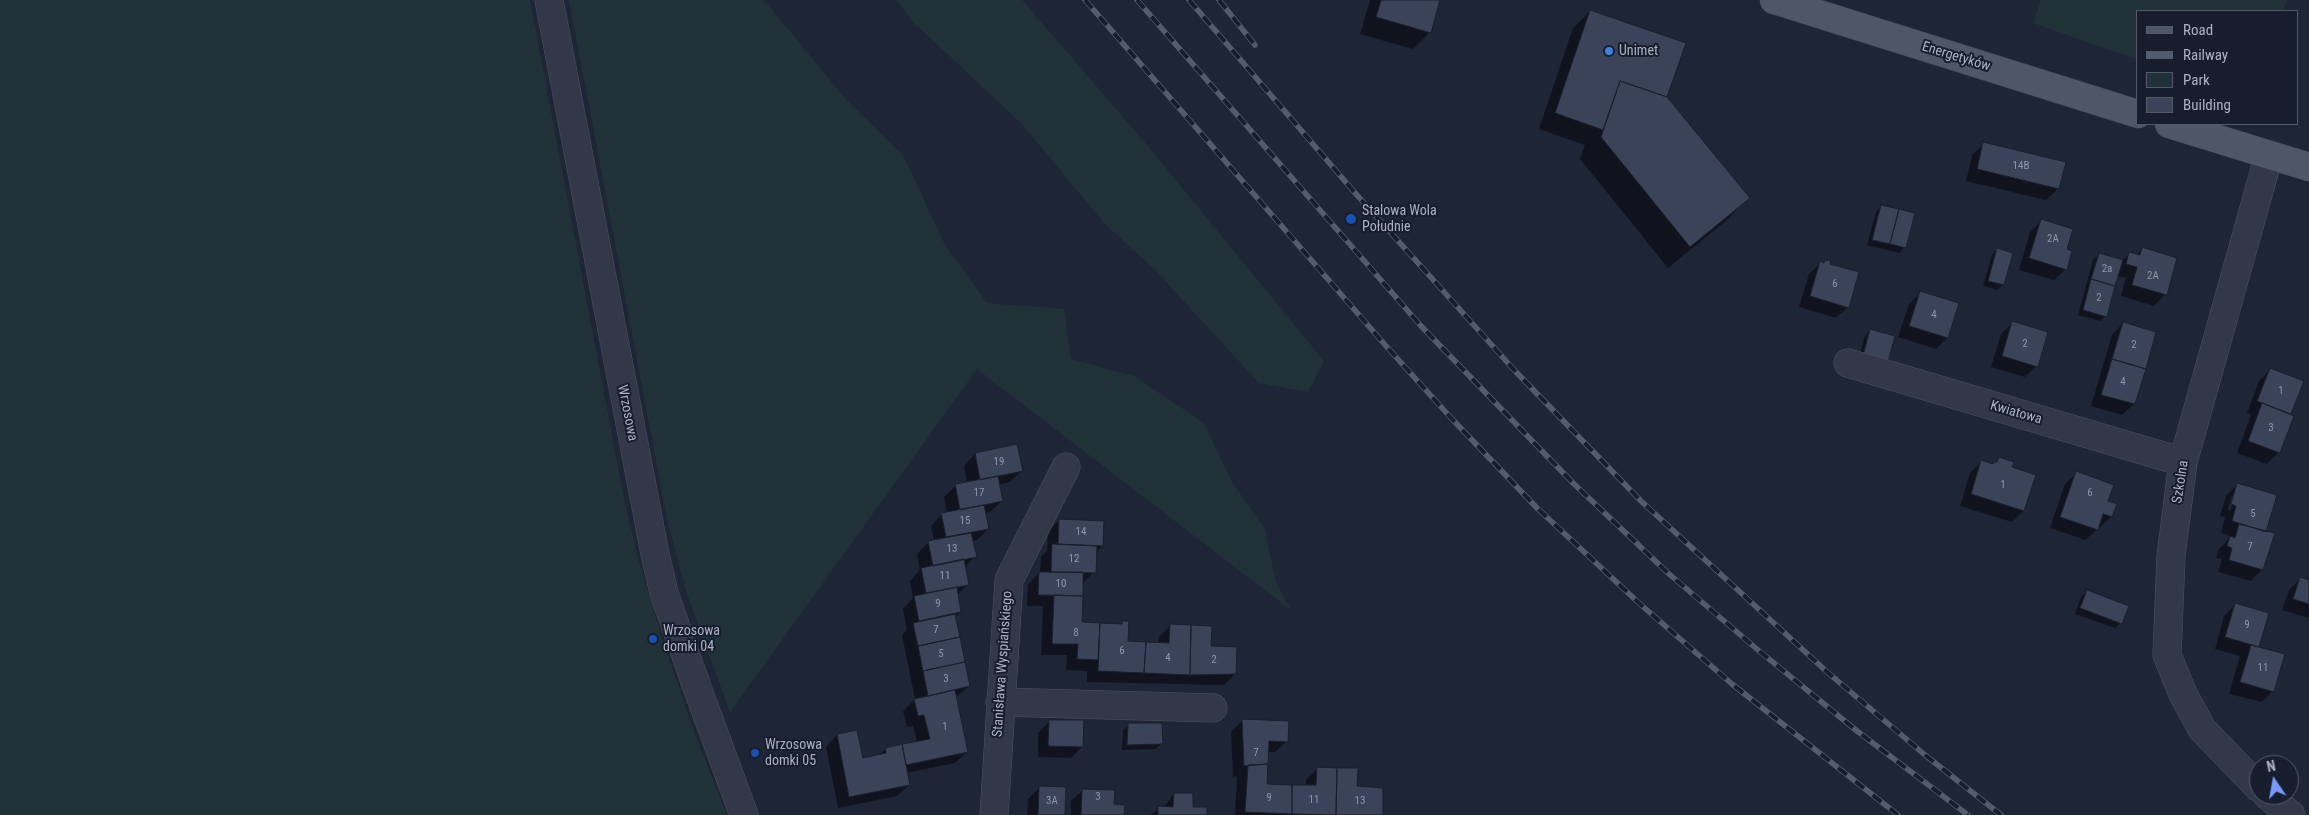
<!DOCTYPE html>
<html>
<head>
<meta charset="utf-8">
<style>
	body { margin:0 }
	#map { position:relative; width:2309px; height:815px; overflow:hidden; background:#1e2537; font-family:"Roboto Condensed",sans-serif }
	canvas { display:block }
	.legend { position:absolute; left:2136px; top:10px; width:162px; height:115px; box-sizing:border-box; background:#171d2c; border:1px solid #525969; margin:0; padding:6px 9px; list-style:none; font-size:15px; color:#abb2c5 }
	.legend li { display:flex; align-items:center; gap:10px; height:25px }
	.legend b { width:25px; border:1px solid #525969 }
	.north { position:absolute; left:2249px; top:755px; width:50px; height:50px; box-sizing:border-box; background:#171d2c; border:1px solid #525969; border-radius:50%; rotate:348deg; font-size:14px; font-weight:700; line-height:20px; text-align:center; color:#abb2c5 }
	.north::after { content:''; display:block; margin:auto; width:18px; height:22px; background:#7799fe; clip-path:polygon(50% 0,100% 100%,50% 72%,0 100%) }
</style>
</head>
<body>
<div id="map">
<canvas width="2309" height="815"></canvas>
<ul class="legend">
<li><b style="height:6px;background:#4f5668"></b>Road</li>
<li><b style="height:6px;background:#535b6f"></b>Railway</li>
<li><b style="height:14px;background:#203238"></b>Park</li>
<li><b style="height:14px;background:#3a4358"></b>Building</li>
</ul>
<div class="north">N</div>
</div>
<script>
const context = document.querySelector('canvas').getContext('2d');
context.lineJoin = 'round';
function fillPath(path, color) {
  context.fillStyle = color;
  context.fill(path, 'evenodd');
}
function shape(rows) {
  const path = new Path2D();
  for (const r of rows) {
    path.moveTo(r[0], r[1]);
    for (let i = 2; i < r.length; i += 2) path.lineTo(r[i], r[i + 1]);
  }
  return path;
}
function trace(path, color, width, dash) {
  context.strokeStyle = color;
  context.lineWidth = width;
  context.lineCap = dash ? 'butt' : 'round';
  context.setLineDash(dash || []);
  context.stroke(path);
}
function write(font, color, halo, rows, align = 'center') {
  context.font = font + ' "Roboto Condensed",sans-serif';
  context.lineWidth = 4;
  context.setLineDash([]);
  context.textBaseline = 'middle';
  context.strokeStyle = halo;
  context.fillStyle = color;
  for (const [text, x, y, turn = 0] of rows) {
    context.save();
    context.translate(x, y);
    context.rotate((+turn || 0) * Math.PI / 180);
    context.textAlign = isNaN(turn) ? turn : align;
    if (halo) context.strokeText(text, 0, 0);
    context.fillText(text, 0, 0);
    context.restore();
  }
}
const green = shape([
	[0,0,530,0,625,504,638,558,661,635,696,737,727,815,0,815],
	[569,0,764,0,844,97,903,155,945,245,987,303,1064,309,1071,359,1134,376,1204,423,1232,482,1265,529,1276,583,1292,611,977,369,730,712,685,588,667,519],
	[896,0,1022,0,1143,140,1324,361,1308,392,1259,383,1155,270,1104,223,1021,123,914,23],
	[2041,0,2287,0,2283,11,2138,11,2138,60,2033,23]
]);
const shadow = shape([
	[1370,0,1439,0,1430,32,1413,49,1360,34],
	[1590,11,1666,98,1748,198,1727,220,1668,268,1580,159,1585,145,1539,129,1573,28],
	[1984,144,2058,189,2046,200,1966,181,1972,155],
	[1881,206,1904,248,1899,253,1867,245,1876,212],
	[2041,221,2065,250,2066,269,2054,280,2019,270,2030,232],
	[1997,249,2003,285,1997,290,1983,286,1992,255],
	[2143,249,2165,294,2154,306,2121,296,2126,278,2117,276,2106,316,2100,321,2078,315,2093,260,2099,255,2122,261,2130,253,2136,255],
	[1826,261,1848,307,1836,318,1799,307,1809,274,1821,263,1823,264],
	[1920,293,1947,338,1936,349,1898,337,1909,304],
	[2012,323,2036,366,2025,377,1991,367,2001,334],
	[2123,323,2155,333,2134,404,2122,415,2091,406,2112,335],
	[1870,330,1894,337,1857,364,1865,336],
	[2270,370,2302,382,2279,452,2267,464,2237,453,2251,415,2247,413,2259,381],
	[975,454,1021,471,1010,482,998,485,1002,501,990,512,985,513,988,529,977,540,972,541,975,556,965,567,968,584,957,595,960,612,955,617,969,686,955,698,967,752,955,763,906,773,909,785,897,796,838,808,826,747,837,735,856,731,862,760,878,756,886,749,917,742,913,726,907,727,903,711,915,699,902,635,907,630,903,609,913,598,910,581,920,570,917,554,929,542,934,541,931,526,942,514,947,513,944,497,955,486,967,483,964,466],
	[1999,459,2011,468,2023,511,2012,522,1960,506,1970,473,1982,461,1992,465],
	[2077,473,2107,502,2115,505,2111,517,2085,540,2050,528,2065,484],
	[2238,484,2265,531,2262,569,2251,581,2218,572,2222,559,2216,558,2219,549,2227,541,2229,535,2221,533,2225,517,2220,516,2226,496],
	[2232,496,2235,496,2230,511,2228,510],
	[1059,520,1102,546,1096,552,1094,572,1082,584,1081,623,1120,625,1123,622,1127,643,1158,644,1159,637,1170,626,1210,647,1235,674,1224,685,1087,682,1087,671,1066,670,1067,655,1041,655,1043,606,1027,606,1028,584,1040,572,1041,557,1047,551,1048,531],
	[2300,579,2309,581,2309,618,2282,610,2289,590],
	[2087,591,2121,623,2115,628,2075,614,2081,597],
	[2235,605,2267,614,2258,648,2273,691,2262,702,2229,694,2240,656,2215,649,2224,616],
	[1243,720,1287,741,1275,752,1267,752,1265,786,1306,786,1306,780,1317,769,1356,787,1381,815,1235,815,1237,776,1233,777,1231,732],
	[1050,721,1082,747,1071,758,1038,757,1038,733],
	[1129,725,1162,743,1156,749,1122,750,1123,730],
	[1039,788,1064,815,1027,815,1028,799],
	[1083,790,1113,805,1123,815,1071,815,1071,801],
	[1174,794,1191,808,1205,815,1151,815,1159,808,1163,808]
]);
const building = shape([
	[1381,0,1440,0,1431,33,1376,17,1381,0],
	[1590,10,1686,43,1667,97,1620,81,1603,130,1555,113,1590,10],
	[1620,81,1667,97,1750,198,1690,247,1601,137,1620,81],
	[1983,142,2066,162,2059,189,1977,169,1983,142],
	[1881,205,1899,209,1890,244,1872,240,1881,205],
	[1899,209,1915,213,1906,248,1890,244,1899,209],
	[2041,219,2073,229,2067,249,2072,251,2067,270,2029,258,2041,219],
	[2142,247,2177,258,2167,295,2132,285,2137,267,2126,264,2129,252,2140,255,2142,247],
	[1997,248,2013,253,2004,285,1988,281,1997,248],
	[2099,253,2123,260,2115,286,2091,279,2099,253],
	[1825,260,1831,261,1830,264,1859,272,1849,308,1810,296,1820,261,1824,263,1825,260],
	[2091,279,2115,286,2107,317,2083,310,2091,279],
	[1920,291,1959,303,1948,338,1909,326,1920,291],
	[2012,321,2048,332,2038,367,2002,356,2012,321],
	[2123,322,2156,332,2146,369,2112,359,2123,322],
	[1870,329,1895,336,1887,366,1862,359,1870,329],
	[2112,359,2146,369,2135,404,2101,395,2112,359],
	[2270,368,2304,381,2291,414,2257,401,2270,368],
	[2262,403,2294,416,2280,453,2248,441,2262,403],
	[1017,444,1023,471,980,480,975,453,1017,444],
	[1999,457,2014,462,2012,467,2036,475,2024,511,1971,494,1981,460,1993,464,1994,462,1997,462,1999,457],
	[2076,471,2114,485,2108,501,2117,504,2112,517,2103,514,2098,530,2060,517,2076,471],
	[998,476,1003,501,960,510,955,484,998,476],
	[2237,483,2277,495,2266,532,2232,521,2236,506,2231,504,2237,483],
	[984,505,989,529,946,537,941,513,984,505],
	[1059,519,1104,521,1103,546,1058,544,1059,519],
	[2239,524,2275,533,2263,570,2229,560,2232,548,2227,546,2230,536,2235,538,2239,524],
	[971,533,977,557,933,566,928,541,971,533],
	[1052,544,1097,546,1096,573,1051,572,1052,544],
	[964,559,969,585,926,593,921,568,964,559],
	[1039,572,1083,572,1083,596,1038,595,1039,572],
	[2300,577,2309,580,2309,604,2293,599,2300,577],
	[957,587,961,612,919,621,914,596,957,587],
	[2087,590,2129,606,2122,624,2080,608,2087,590],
	[1054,595,1083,596,1082,622,1100,623,1098,660,1077,659,1078,644,1052,644,1054,595],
	[2235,603,2269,613,2259,647,2225,637,2235,603],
	[955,614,960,637,918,646,913,623,955,614],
	[1122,621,1129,621,1128,641,1146,642,1144,673,1098,671,1100,623,1122,624,1122,621],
	[1170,624,1191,625,1190,675,1144,673,1146,642,1169,643,1170,624],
	[1191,625,1212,626,1211,646,1237,647,1236,674,1190,675,1191,625],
	[960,637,965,662,923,671,918,646,960,637],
	[2251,645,2285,654,2274,692,2240,682,2251,645],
	[965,662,970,686,928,696,923,671,965,662],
	[955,690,968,752,906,765,902,744,930,739,924,715,918,716,914,699,955,690],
	[1242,719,1289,721,1288,742,1269,741,1268,764,1244,766,1242,719],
	[1049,720,1084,720,1083,747,1048,746,1049,720],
	[1128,723,1162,723,1163,744,1127,745,1128,723],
	[857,730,863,758,886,753,885,748,902,744,910,785,849,797,837,734,857,730],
	[1268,764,1267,784,1292,785,1292,814,1245,812,1248,765,1268,764],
	[1317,767,1337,768,1336,815,1292,814,1292,785,1316,785,1317,767],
	[1337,768,1358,768,1357,786,1383,788,1383,815,1336,815,1337,768],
	[1039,786,1066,787,1065,815,1038,815,1039,786],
	[1082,789,1115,790,1114,804,1125,805,1124,815,1081,815,1082,789],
	[1174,793,1193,793,1193,807,1207,807,1207,815,1158,815,1158,806,1173,807,1174,793]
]);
const minor = shape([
	[549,0,655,554,664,593,698,690,744,815],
	[1848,363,2183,462],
	[1000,702,1213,708],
	[2259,788,2202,729,2183,694,2167,655,2171,556,2183,462,2269,155],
	[2267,795,2291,815],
	[994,815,1009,580,1066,467]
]);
const major = shape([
	[1774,0,2138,114],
	[2169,124,2309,167]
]);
const rail = shape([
	[1085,0,1386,346,1452,419,1537,508,1640,604,1732,684,1898,815],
	[1137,0,1421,326,1573,483,1668,573,1758,650,1857,731,1968,815],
	[1189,0,1356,194,1516,372,1641,501,1826,671,1925,755,2001,815],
	[1219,0,1255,45]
]);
const markers = [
	[1609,51,5,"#3f7fe0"],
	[1351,219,6,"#1a4fb4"],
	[653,639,5,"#1a4fb4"],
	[755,753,5,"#1a4fb4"]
];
const numberNames = [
	["14B",2021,166],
	["2A",2053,239],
	["2a",2107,269],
	["2A",2153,276],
	["6",1835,284],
	["2",2099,298],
	["4",1934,315],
	["2",2025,344],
	["2",2134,345],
	["4",2123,382],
	["1",2281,391],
	["3",2271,428],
	["19",999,462],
	["1",2003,485],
	["17",979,493],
	["6",2090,493],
	["5",2253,514],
	["15",965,521],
	["14",1081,532],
	["7",2250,547],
	["13",952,549],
	["12",1074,559],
	["11",945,576],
	["10",1061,584],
	["9",938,604],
	["9",2247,625],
	["7",936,630],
	["8",1076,633],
	["6",1122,651],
	["5",941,654],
	["4",1168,658],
	["2",1214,660],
	["11",2263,668],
	["3",946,679],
	["1",945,727],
	["7",1256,753],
	["3",1098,797],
	["9",1269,798],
	["11",1314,800],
	["3A",1052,801],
	["13",1360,801]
];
const poiNames = [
	["Unimet",1619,51],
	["Stalowa Wola",1362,211],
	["Południe",1362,227],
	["Wrzosowa",663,631],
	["domki 04",663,647],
	["Wrzosowa",765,745],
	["domki 05",765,761]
];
const streetNames = [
	["Energetyków",1956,57,17],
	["Wrzosowa",627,413,79],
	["Kwiatowa",2016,413,16],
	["Szkolna",2181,482,-81],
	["Stanisława Wyspiańskiego",1003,664,-86]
];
fillPath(green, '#203238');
fillPath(shadow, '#0007');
fillPath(building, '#3a4358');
trace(building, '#191f2e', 1);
trace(minor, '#4c5263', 29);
trace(major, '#3b4151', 29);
trace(minor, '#323848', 28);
trace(major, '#4f5668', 28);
trace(rail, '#535b6f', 5.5);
trace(rail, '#171d2c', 4, [11]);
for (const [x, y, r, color] of markers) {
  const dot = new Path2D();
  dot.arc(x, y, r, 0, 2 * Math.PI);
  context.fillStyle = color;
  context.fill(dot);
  trace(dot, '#171d2c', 2);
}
write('11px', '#8f96aa', null, numberNames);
write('14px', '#abb2c5', '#171d2c', poiNames, 'left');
write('14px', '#abb2c5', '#171d2c', streetNames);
</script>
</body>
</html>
